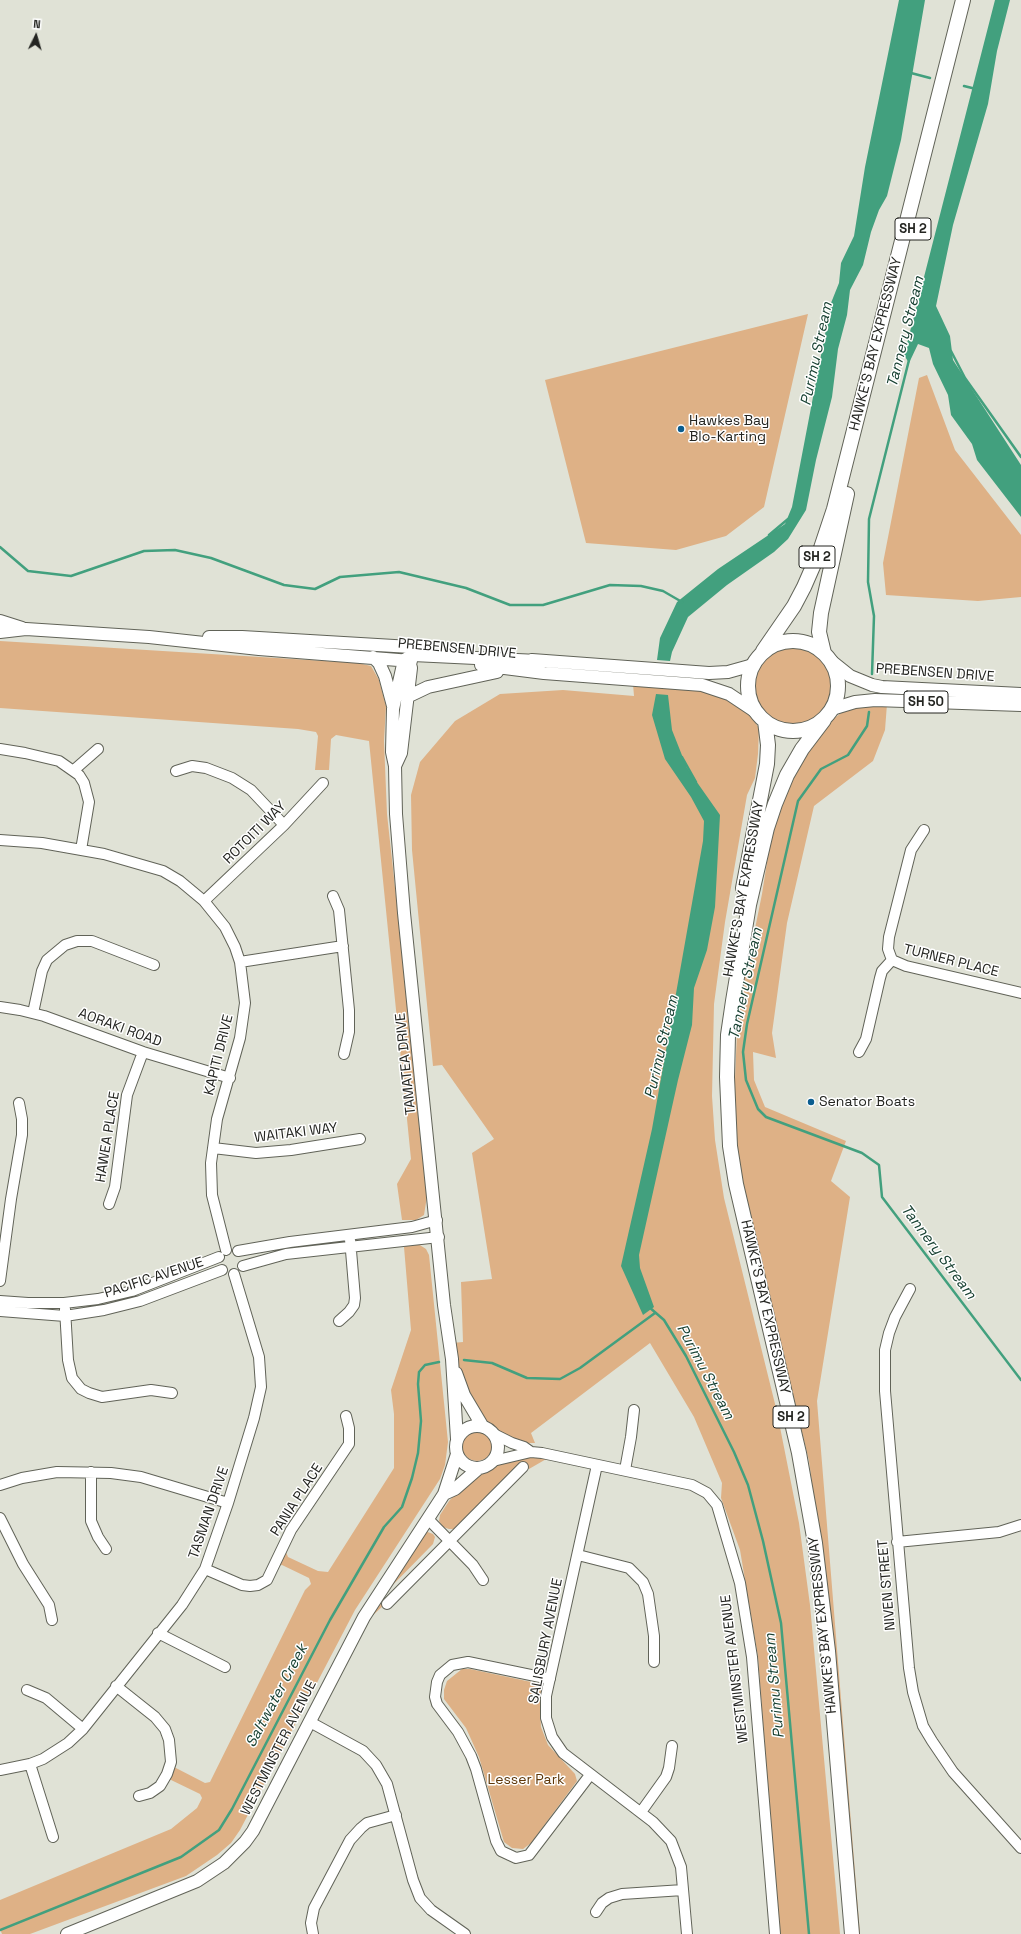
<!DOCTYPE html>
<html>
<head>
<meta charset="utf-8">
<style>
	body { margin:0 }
	#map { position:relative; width:1021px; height:1934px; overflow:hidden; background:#e0e2d6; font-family:"Space Grotesk",sans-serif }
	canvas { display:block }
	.north { position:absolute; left:16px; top:16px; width:40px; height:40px; -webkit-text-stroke:3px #fff; paint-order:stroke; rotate:5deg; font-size:11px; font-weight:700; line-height:16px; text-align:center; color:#242521 }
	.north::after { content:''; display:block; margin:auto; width:14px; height:18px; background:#242521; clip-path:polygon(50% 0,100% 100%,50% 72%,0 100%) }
</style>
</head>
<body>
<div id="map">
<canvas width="1021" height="1934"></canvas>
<div class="north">N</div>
</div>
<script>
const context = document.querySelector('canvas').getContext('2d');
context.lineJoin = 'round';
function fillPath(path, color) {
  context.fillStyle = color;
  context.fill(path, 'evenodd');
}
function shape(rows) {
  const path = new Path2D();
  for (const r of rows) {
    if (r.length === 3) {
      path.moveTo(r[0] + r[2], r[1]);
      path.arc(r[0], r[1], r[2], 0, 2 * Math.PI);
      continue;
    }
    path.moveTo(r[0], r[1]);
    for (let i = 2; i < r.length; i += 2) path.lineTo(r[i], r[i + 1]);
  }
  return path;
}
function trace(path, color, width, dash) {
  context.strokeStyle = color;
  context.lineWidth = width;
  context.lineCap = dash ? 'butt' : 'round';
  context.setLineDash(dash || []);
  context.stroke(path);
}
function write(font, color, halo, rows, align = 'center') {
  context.font = font + ' "Space Grotesk",sans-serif';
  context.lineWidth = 3;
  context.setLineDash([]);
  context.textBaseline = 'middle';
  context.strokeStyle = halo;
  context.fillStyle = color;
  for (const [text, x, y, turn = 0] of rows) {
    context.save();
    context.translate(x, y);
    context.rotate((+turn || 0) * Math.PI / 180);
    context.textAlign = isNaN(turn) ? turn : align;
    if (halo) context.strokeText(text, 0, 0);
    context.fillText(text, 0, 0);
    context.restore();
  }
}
const green = shape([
	[808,314,764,507,726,536,676,550,586,543,545,380],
	[927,375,955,450,1021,535,1021,597,978,601,886,595,883,563,919,378],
	[0,641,358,663,371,666,379,680,386,706,384,741,387,814,428,1190,424,1215,416,1220,402,1220,397,1184,411,1159,369,741,336,735,331,739,329,770,315,770,318,736,316,732,298,729,0,708],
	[793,686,39],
	[633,684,698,688,730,700,749,714,759,728,758,754,755,778,747,795,725,922,714,1004,712,1096,715,1140,724,1198,777,1412,799,1523,810,1605,840,1934,779,1934,758,1657,740,1550,721,1498,722,1483,694,1417,650,1343,531,1433,535,1443,527,1443,510,1439,492,1428,478,1416,466,1400,452,1343,463,1342,461,1282,492,1279,472,1153,494,1139,442,1065,433,1066,412,850,411,795,420,762,455,721,500,694,563,690,634,696],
	[887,704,885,730,873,761,814,806,787,923,772,1033,776,1058,753,1052,754,1080,765,1107,846,1141,831,1181,850,1197,817,1401,860,1934,858,1934,826,1589,809,1461,749,1215,739,1160,735,1117,735,1079,737,1032,742,993,762,894,773,824,800,762,829,722,845,710,861,706],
	[415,1242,426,1249,429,1255,448,1442,445,1465,440,1479,355,1610,240,1830,231,1843,217,1855,186,1876,30,1934,2,1934,0,1929,0,1900,171,1829,197,1808,202,1798,200,1794,169,1779,174,1767,205,1783,210,1782,305,1590,311,1584,309,1578,282,1565,276,1566,286,1552,288,1557,318,1571,328,1572,394,1468,394,1414,391,1390,411,1330,404,1247],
	[477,1446,15],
	[531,1457,548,1458,529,1469,523,1464,455,1529,449,1529,443,1527,439,1521,440,1515,449,1501,465,1484,479,1474,497,1464],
	[425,1531,433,1534,435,1537,433,1544,378,1600,383,1606,362,1625,366,1612],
	[462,1669,470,1669,536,1683,541,1690,540,1709,541,1727,548,1745,575,1774,577,1781,531,1843,523,1849,512,1848,504,1842,479,1757,466,1728,444,1699,444,1690,447,1681]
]);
const water = shape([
	[899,0,925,0,901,140,887,196,879,210,871,232,863,265,850,290,847,315,838,349,832,397,816,460,806,510,788,539,774,552,727,585,688,617,672,652,670,661,657,660,660,638,677,602,718,569,785,524,792,507,831,303,839,283,841,263,854,236,865,167],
	[995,0,1010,0,997,51,988,104,953,225,936,306,950,336,953,360,1021,465,1021,517,977,460,972,444,951,415,948,395,933,364,929,348,918,344,909,363,904,355],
	[656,694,668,695,672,730,687,768,720,815,715,907,707,950,694,988,692,1025,678,1080,639,1255,640,1268,654,1307,643,1315,621,1266,652,1129,703,841,704,821,691,797,665,759,652,715]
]);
const stream = shape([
	[911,73,930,78],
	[964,86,976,89],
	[951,351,965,378,1021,457],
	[769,535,788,519],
	[0,547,28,571,71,576,144,551,175,550,211,558,284,585,315,589,340,577,399,572,466,588,510,605,543,605,610,585,641,586,663,591,682,602],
	[872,674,874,616,868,582,869,519,909,360],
	[869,712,867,726,848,755,821,769,798,801,747,1024,743,1052,746,1080,758,1109,766,1117,862,1153,879,1165,882,1197,1021,1380],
	[682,757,696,782],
	[649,1307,664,1320,686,1356,734,1452,748,1485,763,1541,781,1623,809,1934],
	[464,1360,492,1363,527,1378,560,1379,580,1368,655,1313],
	[0,1930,181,1857,219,1830,232,1809,330,1620,384,1527,402,1507,412,1478,418,1453,421,1421,418,1384,419,1372,425,1365,439,1362]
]);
const minor = shape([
	[0,749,25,753,59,761,79,775,84,783,89,802,81,850],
	[74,770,98,749],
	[176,771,192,766,206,768,232,778,251,790,284,825],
	[924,830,911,850,889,937,888,949,892,960,906,966,1021,993],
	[0,840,42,843,104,854,163,871,180,881,204,901,225,927,235,947,240,962,245,1003,240,1038,217,1119,211,1163,212,1195,226,1250],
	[333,896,339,910,349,1010,349,1032,344,1054],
	[204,901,284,825,323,783],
	[240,962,343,946],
	[0,1007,20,1010,44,1016,143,1052,230,1078],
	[33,1013,42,971,47,960,65,945,77,941,92,941,154,965],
	[859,1052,866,1039,880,978,882,971,892,960],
	[213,1148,256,1153,291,1150,360,1139],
	[109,1204,115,1187,127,1095,143,1052],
	[238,1251,290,1242,412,1227,437,1220],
	[243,1266,286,1254,439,1237],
	[0,1281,11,1199,22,1135,22,1119,19,1103],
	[910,1289,895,1317,889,1333,885,1350,885,1391,909,1668,913,1692,923,1726,932,1741,953,1772,1021,1848],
	[0,1301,28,1303,64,1303,98,1299,132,1291,219,1257],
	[65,1309,68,1360,72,1378,81,1389,89,1393,102,1397,151,1390,172,1393],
	[0,1311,65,1316,104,1310,140,1301,222,1270],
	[339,1321,349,1312,354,1305,355,1298,350,1239],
	[494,1434,512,1443,524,1447,531,1452],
	[493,1461,531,1452,542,1453,692,1485,707,1493,717,1505,740,1583,752,1657,775,1934],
	[597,1465,546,1696,546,1718,552,1737,563,1753,653,1822,671,1841,681,1867,687,1934],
	[625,1470,631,1437,634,1410],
	[91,1472,91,1521,98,1537,106,1549],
	[0,1485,22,1478,57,1472,111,1473,141,1477,228,1503],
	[0,1518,23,1564,49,1605,52,1620],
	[428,1519,473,1565,483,1580],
	[897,1542,999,1532,1021,1525],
	[578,1555,629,1568,643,1582,648,1594,654,1636,654,1662],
	[205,1569,242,1585,250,1586,258,1585,267,1580,291,1530,349,1444,349,1428,346,1416],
	[387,1604,523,1467],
	[158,1633,225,1667],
	[550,1679,468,1662,452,1665,440,1675,437,1682,435,1697,437,1704,458,1732,471,1756,476,1769,496,1841,501,1851,516,1858,529,1855,590,1775],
	[116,1686,155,1717,165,1729,169,1740,171,1762,167,1774,160,1786,150,1793,139,1796],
	[27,1690,46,1698,83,1729],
	[310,1722,363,1751,376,1765,387,1784,413,1880,420,1898,431,1910,465,1934],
	[30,1764,53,1837],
	[0,1770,30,1764,43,1759,68,1743,83,1729,182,1605,205,1569,228,1503,254,1418,261,1387,259,1357,234,1274],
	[641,1812,666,1777,669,1768,672,1746],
	[596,1912,602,1903,609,1898,622,1894,683,1890],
	[313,1934,311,1923,314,1908,350,1840,361,1828,367,1823,396,1815]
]);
const major = shape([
	[0,621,22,628],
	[0,632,26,629,149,637,259,649,411,661],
	[209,637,242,637,428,648],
	[373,657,379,663,385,676,393,706],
	[532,660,709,673,728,672,753,665],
	[830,660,850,676,872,685,882,687,1021,694],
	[481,665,544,673,702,685,729,694,756,712],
	[407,697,428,687,497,672],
	[832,709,855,702,875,700,1021,705],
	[395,766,401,753,411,668,409,660],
	[456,1373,464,1395,483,1427],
	[477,1447,21],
	[457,1439,452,1359,444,1305,404,913,396,814,395,766,392,752,393,709,404,660,413,655,538,661],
	[444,1494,455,1489,479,1468],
	[67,1934,197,1881,224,1863,245,1842,253,1831,364,1617,444,1494,457,1454]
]);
const highway = shape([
	[793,686,45],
	[763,651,794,606,804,587,821,548,834,509,963,0],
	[824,653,819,632,821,613,847,494],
	[824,720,802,749,787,775,775,804,767,828,749,905,733,1001,728,1035,727,1077,730,1146,736,1184,799,1453,815,1543,828,1651,852,1934],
	[743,888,767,764,768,745,765,721]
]);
const markers = [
	[681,429,4,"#0a5d8f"],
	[811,1102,4,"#0a5d8f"]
];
const shields = [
	[913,229,36],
	[817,557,36],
	[926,702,44],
	[791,1417,36]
];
const shieldNames = [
	["SH 2",913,229],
	["SH 2",817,557],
	["SH 50",926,702],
	["SH 2",791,1417]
];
const streetNames = [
	["HAWKE'S BAY EXPRESSWAY",876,344,-76],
	["PREBENSEN DRIVE",457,649,5],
	["PREBENSEN DRIVE",935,673,4],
	["ROTOITI WAY",255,833,-45],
	["HAWKE'S BAY EXPRESSWAY",744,889,-80],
	["TURNER PLACE",951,961,14],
	["AORAKI ROAD",120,1028,20],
	["KAPITI DRIVE",219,1055,-76],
	["TAMATEA DRIVE",406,1064,-96],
	["WAITAKI WAY",296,1133,-7],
	["HAWEA PLACE",108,1137,-81],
	["PACIFIC AVENUE",154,1278,-18],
	["HAWKE'S BAY EXPRESSWAY",765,1307,77],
	["PANIA PLACE",297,1500,-57],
	["TASMAN DRIVE",209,1513,-71],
	["NIVEN STREET",887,1585,-95],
	["HAWKE'S BAY EXPRESSWAY",823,1625,-96],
	["SALISBURY AVENUE",546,1641,-79],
	["WESTMINSTER AVENUE",735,1669,-97],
	["WESTMINSTER AVENUE",279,1748,-63]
];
const poiNames = [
	["Hawkes Bay",689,421],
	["Blo-Karting",689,437],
	["Senator Boats",819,1102]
];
const parkNames = [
	["Lesser Park",526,1780]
];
const waterNames = [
	["Tannery Stream",906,332,-76],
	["Purimu Stream",817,354,-78],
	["Tannery Stream",746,984,-78],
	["Purimu Stream",662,1047,-77],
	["Tannery Stream",938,1252,53],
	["Purimu Stream",705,1372,62],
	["Purimu Stream",775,1686,-95],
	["Saltwater Creek",277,1696,-62]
];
fillPath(green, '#deb186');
fillPath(water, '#42a07e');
trace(stream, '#42a07e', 2.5);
trace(minor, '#616358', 12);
trace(major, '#616358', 14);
trace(highway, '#616358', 16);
trace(minor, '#fff', 10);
trace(major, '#fff', 12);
trace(highway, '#fff', 14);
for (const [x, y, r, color] of markers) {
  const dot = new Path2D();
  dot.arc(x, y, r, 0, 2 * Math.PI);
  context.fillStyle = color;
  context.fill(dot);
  trace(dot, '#fff', 1.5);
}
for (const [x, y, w] of shields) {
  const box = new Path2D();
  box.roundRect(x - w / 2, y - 11, w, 22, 3);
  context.fillStyle = '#fff';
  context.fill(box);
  trace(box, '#242521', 1);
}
write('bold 13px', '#242521', null, shieldNames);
write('14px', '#242521', '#fff', streetNames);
write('14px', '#242521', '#fff', poiNames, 'left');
write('14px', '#5e3708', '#fff', parkNames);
write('italic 15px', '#184132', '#fff', waterNames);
</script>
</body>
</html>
